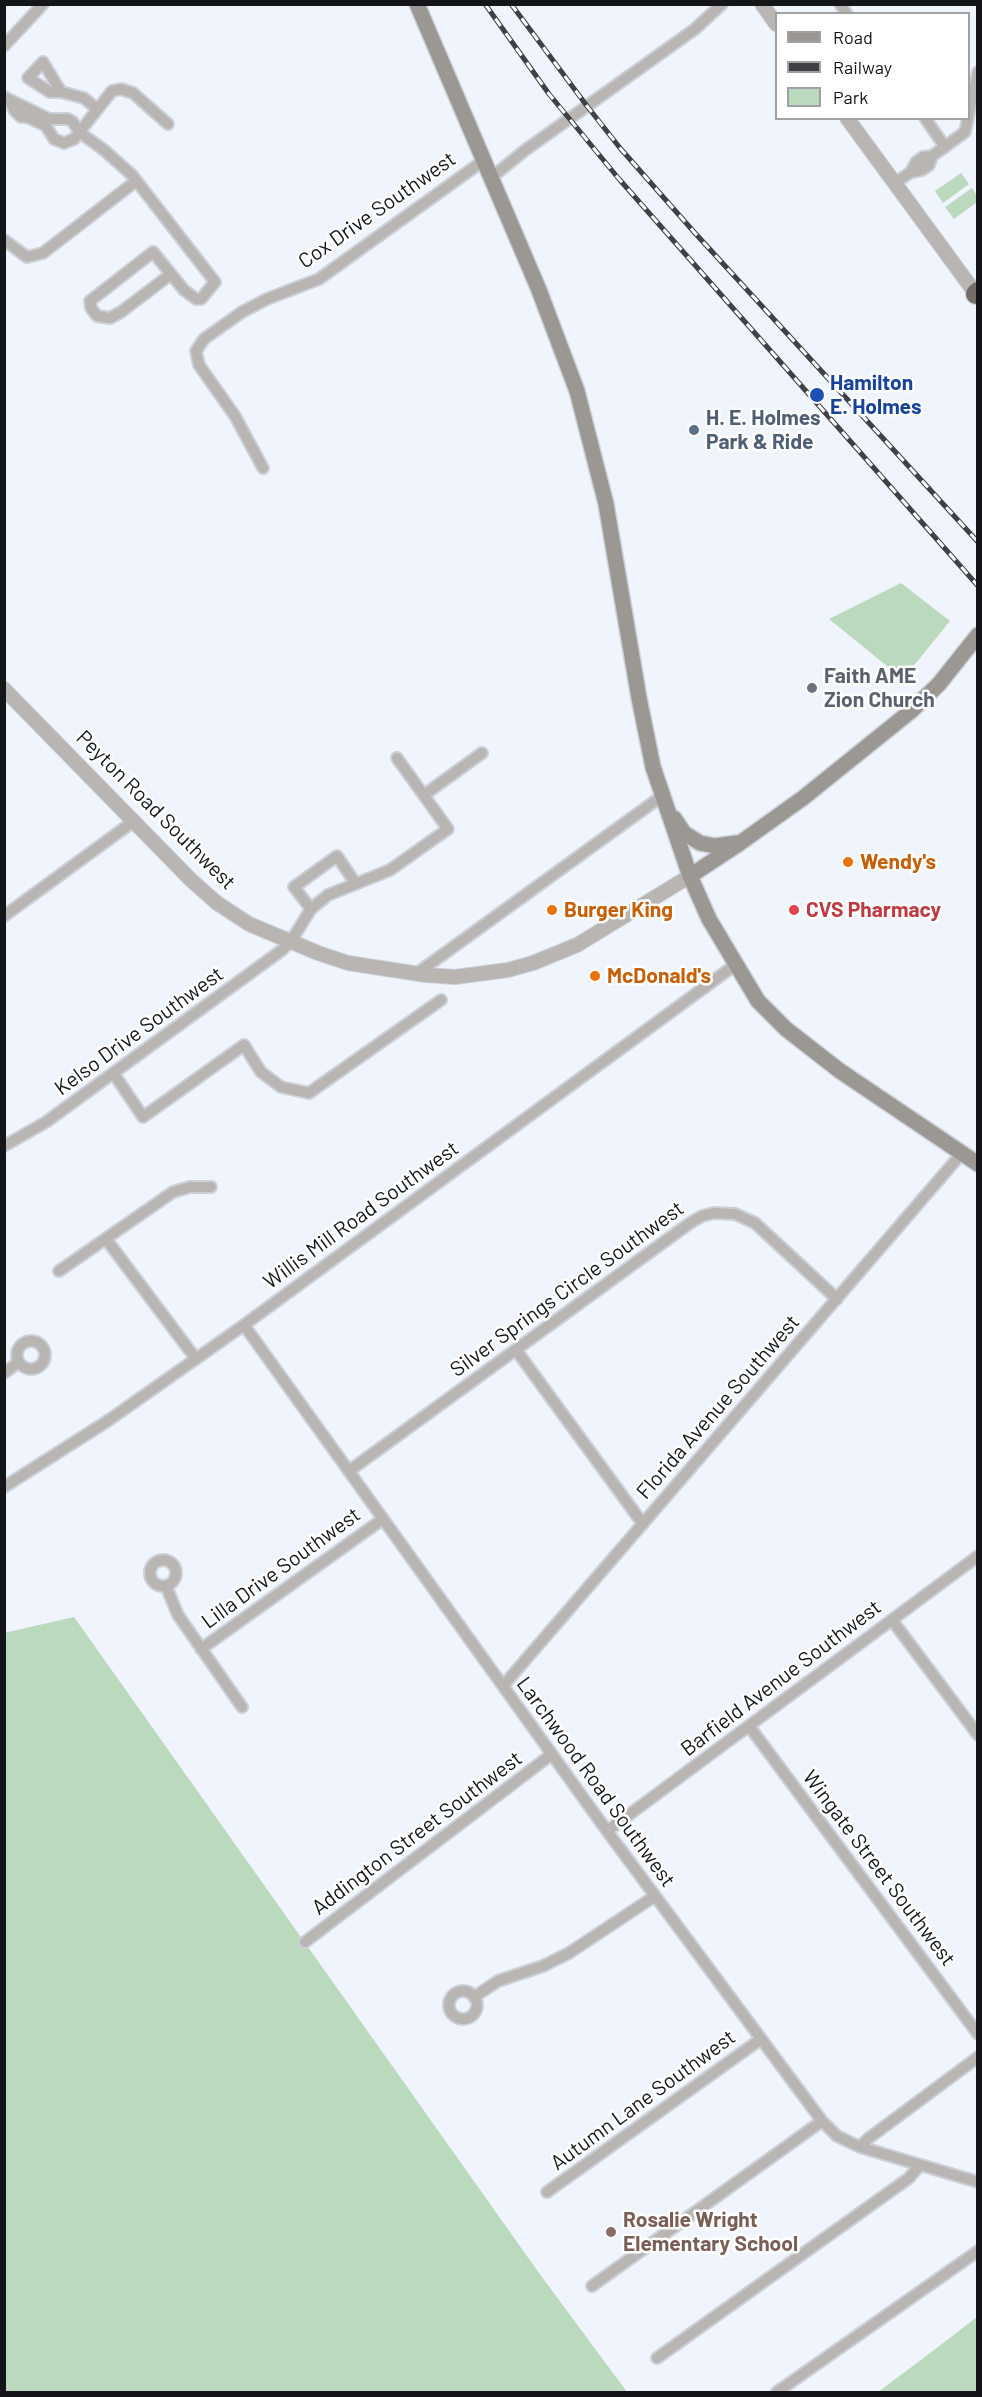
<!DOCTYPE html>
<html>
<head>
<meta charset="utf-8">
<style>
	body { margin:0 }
	#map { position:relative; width:982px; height:2397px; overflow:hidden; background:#eff4fd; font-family:Barlow,sans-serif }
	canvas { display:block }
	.frame { position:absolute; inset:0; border:6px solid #131518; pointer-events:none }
	.legend { position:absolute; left:775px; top:12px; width:195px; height:108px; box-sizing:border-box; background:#fff; border:2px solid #a1a1a3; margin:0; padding:8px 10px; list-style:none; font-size:18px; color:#131518 }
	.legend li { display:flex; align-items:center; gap:12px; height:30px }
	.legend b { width:30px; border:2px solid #a1a1a3 }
</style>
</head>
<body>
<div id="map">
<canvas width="982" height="2397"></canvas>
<div class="frame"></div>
<ul class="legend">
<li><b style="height:8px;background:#9b9792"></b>Road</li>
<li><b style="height:8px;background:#3e4145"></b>Railway</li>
<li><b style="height:16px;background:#bbd9bd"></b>Park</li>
</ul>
</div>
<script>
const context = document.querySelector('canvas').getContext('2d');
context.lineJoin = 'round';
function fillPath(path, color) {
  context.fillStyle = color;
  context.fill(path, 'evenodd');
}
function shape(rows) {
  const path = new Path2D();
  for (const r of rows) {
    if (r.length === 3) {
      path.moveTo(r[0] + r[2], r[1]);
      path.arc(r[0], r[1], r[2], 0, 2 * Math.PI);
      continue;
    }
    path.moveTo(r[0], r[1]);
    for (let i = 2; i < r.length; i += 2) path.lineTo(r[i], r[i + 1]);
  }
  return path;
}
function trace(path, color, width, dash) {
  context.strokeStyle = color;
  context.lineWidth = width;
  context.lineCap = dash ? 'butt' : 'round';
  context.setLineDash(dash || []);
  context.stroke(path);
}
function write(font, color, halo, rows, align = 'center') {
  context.font = font + ' Barlow,sans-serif';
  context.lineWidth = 5;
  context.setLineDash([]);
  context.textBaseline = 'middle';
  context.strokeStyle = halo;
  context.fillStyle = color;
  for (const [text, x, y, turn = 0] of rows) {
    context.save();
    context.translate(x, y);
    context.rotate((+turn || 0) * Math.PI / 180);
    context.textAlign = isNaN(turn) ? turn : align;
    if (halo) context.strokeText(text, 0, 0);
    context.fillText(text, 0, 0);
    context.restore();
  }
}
const green = shape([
	[961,173,969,184,943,203,935,191],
	[972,188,977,196,977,202,954,219,945,207],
	[901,583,950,621,903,679,829,619],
	[74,1617,539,2273,627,2392,5,2392,4,1633],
	[977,2317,977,2392,878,2392,921,2360]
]);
const minor = shape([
	[840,4,847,14],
	[4,46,43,4],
	[61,92,50,92,28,78,43,62,61,92,84,98,97,109],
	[4,97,49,119,68,119,73,122,79,132,104,150,132,175,215,282,201,299,196,299,184,290,171,274,153,252,90,301,91,308,97,316,110,318,121,312,171,274],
	[10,101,14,110,21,117,27,117,46,126,54,139,64,143,74,139,112,91,121,89,133,93,168,124],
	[968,117,978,72],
	[925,118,945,147],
	[911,172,916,162,923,157,932,156],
	[491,178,524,151,695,29,722,4],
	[895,183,911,172,922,170,929,165,932,156,965,132,968,118],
	[4,240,27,257,43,253,136,181],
	[263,468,235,416,199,365,196,351,204,339,242,312,267,299,319,279,483,161],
	[424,795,482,753],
	[311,909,294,887,337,856,356,884],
	[4,916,134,821],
	[416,974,662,796],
	[114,1074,143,1117,244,1045,261,1072,281,1087,309,1093,441,1000],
	[4,1146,46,1122,282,950,291,941,311,909,328,895,390,870,448,829,397,758],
	[106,1239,196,1359],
	[59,1271,173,1192,190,1187,211,1187],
	[244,1325,607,1831,822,2121,837,2136,860,2147,978,2182],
	[31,1355,14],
	[516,1350,643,1524],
	[4,1373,19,1362],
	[349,1471,690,1223,702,1216,714,1213,735,1214,755,1223,837,1299],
	[4,1487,109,1420,244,1325,735,965],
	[163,1573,13],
	[166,1586,178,1615,242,1707],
	[892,1620,978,1735],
	[201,1649,383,1519],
	[503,1686,962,1153],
	[749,1726,978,2034],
	[607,1831,978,1556],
	[305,1942,552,1754],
	[463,2005,14],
	[474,1997,498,1981,543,1966,569,1953,655,1896],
	[860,2147,869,2138,978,2057],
	[547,2192,761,2039],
	[592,2286,822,2121],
	[657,2358,909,2178,920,2165],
	[777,2392,978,2251]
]);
const tertiary = shape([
	[762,4,776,24],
	[847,118,976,294],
	[4,689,191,880,217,903,249,924,318,953,348,963,426,975,455,977,508,970,533,963,577,945,690,876]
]);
const secondary = shape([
	[417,4,539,290,577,391,606,504,639,698,653,767,690,876,709,919,758,1001,786,1029,840,1071,978,1164],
	[674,818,684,833,700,843,715,846,737,843],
	[690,876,740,843,803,798,911,711,939,684,978,635]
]);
const motorway = shape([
	[976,294,978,292]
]);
const rail = shape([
	[485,4,549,94,619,179,978,586],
	[511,4,587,106,620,148,694,232,978,542]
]);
const markers = [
	[817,395,8,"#1a4fb4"],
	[694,430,6,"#5c6f8a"],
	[812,688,6,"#6b7280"],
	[848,862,6,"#e8710a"],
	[552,910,6,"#e8710a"],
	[794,910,6,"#e0444e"],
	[595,976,6,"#e8710a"],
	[611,2232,6,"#8d6e63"]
];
const streetNames = [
	["Cox Drive Southwest",377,210,-35],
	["Peyton Road Southwest",156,810,45],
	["Kelso Drive Southwest",139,1031,-36],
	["Willis Mill Road Southwest",361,1215,-36],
	["Silver Springs Circle Southwest",567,1289,-36],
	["Florida Avenue Southwest",718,1407,-49],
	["Lilla Drive Southwest",281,1568,-36],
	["Barfield Avenue Southwest",781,1678,-37],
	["Larchwood Road Southwest",596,1782,54],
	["Addington Street Southwest",417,1833,-37],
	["Wingate Street Southwest",879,1868,53],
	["Autumn Lane Southwest",643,2100,-36]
];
const transitNames = [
	["Hamilton",830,383],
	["E. Holmes",830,407]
];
const serviceNames = [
	["H. E. Holmes",706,418],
	["Park & Ride",706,442]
];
const worshipNames = [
	["Faith AME",824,676],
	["Zion Church",824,700]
];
const foodNames = [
	["Wendy's",860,862],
	["Burger King",564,910],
	["McDonald's",607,976]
];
const healthNames = [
	["CVS Pharmacy",806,910]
];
const educationNames = [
	["Rosalie Wright",623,2220],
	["Elementary School",623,2244]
];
fillPath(green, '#bbd9bd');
trace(minor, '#ccd0d8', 14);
trace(tertiary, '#ccd0d8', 16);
trace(secondary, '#ccd0d8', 18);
trace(motorway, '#ccd0d8', 22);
trace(minor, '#b8b5b2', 10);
trace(tertiary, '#b8b5b2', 14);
trace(secondary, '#9b9792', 15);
trace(motorway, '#736e67', 20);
trace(rail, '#3e4145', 5);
trace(rail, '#fff', 3, [9]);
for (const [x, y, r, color] of markers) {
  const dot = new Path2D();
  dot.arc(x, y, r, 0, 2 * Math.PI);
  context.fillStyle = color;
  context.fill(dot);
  trace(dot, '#fff', 2);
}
write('21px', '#131518', '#fff', streetNames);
write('bold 21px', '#164399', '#fff', transitNames, 'left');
write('bold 21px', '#4e5e75', '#fff', serviceNames, 'left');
write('bold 21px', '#5b616d', '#fff', worshipNames, 'left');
write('bold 21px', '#c56008', '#fff', foodNames, 'left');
write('bold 21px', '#be3a42', '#fff', healthNames, 'left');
write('bold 21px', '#785e54', '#fff', educationNames, 'left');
</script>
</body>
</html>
